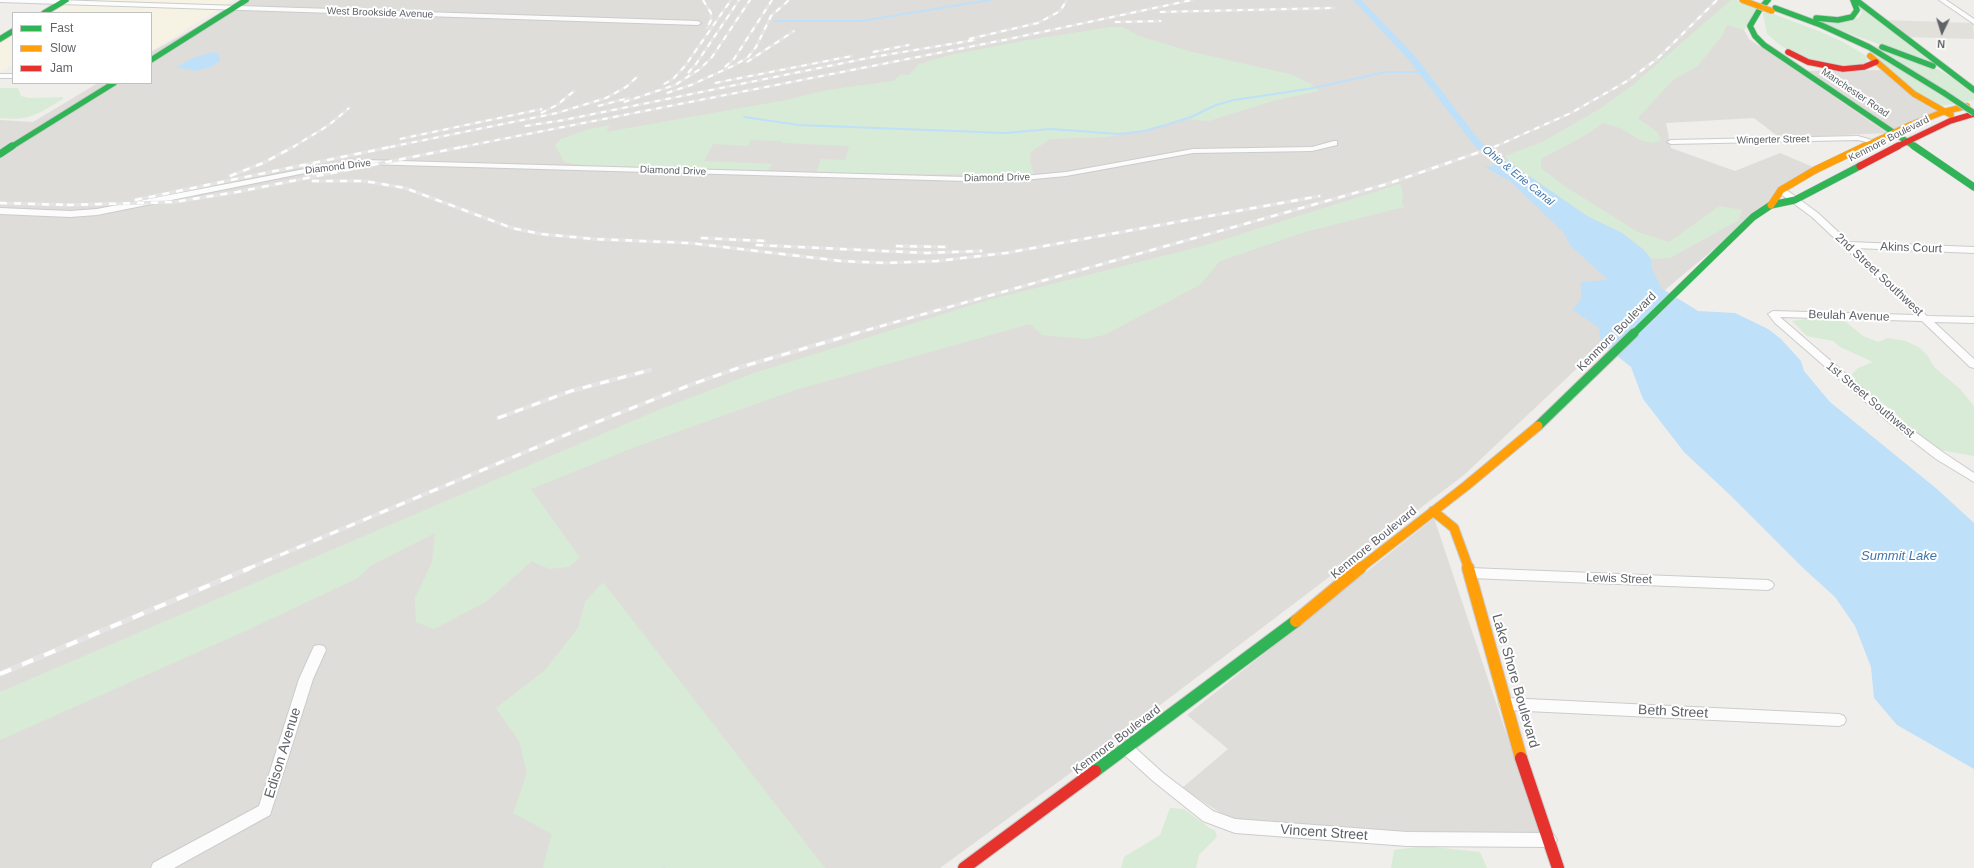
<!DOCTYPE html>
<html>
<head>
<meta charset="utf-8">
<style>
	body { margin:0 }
	#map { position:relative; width:1974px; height:868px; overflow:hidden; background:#efeeea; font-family:Arial,sans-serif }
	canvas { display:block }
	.legend { position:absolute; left:12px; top:12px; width:140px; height:72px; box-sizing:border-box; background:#fff; border:1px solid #bfc1c3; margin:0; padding:5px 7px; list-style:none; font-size:12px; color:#5f6368 }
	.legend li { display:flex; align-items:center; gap:8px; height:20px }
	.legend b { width:20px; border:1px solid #bfc1c3 }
	.north { position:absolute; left:1922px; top:12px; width:40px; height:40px; -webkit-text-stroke:3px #fff; paint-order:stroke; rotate:184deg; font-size:11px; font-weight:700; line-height:16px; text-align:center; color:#5f6368 }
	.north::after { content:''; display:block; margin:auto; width:14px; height:18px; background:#5f6368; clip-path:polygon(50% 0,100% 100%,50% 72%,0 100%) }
</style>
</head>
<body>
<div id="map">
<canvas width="1974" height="868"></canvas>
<ul class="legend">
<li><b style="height:5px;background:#30b455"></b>Fast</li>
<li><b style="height:5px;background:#ff9f0a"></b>Slow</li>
<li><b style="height:5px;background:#e5322d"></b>Jam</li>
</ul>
<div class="north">N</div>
</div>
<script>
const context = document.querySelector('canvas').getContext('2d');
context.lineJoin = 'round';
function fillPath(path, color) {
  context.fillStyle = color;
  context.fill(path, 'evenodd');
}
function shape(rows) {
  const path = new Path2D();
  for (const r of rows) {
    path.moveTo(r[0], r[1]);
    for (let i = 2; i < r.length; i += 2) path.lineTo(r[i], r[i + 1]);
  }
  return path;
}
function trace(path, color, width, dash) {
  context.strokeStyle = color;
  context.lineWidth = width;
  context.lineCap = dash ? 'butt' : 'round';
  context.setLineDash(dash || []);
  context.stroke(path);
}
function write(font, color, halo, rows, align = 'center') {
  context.font = font + ' Arial,sans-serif';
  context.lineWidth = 4;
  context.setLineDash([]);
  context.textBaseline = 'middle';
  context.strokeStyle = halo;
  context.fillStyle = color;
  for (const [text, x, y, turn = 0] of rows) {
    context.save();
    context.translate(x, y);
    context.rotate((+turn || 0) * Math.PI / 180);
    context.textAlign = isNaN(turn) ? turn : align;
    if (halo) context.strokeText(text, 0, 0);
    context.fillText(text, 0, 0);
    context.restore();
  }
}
const commercial = shape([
	[66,0,233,0,151,51,151,13,44,13],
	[13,31,13,65,0,72,0,39]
]);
const industrial = shape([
	[246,0,1736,0,1757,8,1744,30,1749,39,1887,133,1780,138,1754,118,1666,123,1671,148,1735,171,1780,153,1813,167,1625,323,1464,475,1065,777,940,868,0,868,0,120,33,122,98,83,151,83,151,52],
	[1885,70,1943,112,1894,133,1801,71],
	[1434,518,1540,834,1407,834,1230,819,1182,788,1228,749,1187,715]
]);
const education = shape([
	[1884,20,1973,23,1974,39,1907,37]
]);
const green = shape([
	[1731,0,1736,0,1757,8,1744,30,1727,25,1722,36,1698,66,1673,80,1638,118,1656,131,1662,140,1652,143,1640,140,1620,128,1603,123,1586,135,1541,159,1541,168,1569,189,1638,232,1669,242,1719,206,1742,210,1739,220,1670,258,1651,259,1644,250,1622,233,1587,216,1509,162,1505,156,1544,141,1601,108,1634,84],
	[1857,2,1936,65,1807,18,1851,20,1858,18,1862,13],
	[1768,12,1819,31,1843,42,1865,55,1867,60,1865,64,1845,67,1821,64,1802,58,1780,45,1767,34,1763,13],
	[1111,27,1122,27,1139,36,1192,52,1290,74,1310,83,1319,91,1276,100,1209,121,1186,119,1144,131,1106,137,1050,139,1031,152,1030,160,1034,175,816,173,821,159,845,160,849,146,782,143,782,141,751,140,748,146,713,144,704,161,772,164,767,172,588,166,564,162,555,145,561,139,589,129,610,125,606,132,786,100,827,90,893,81,900,75,909,75,919,64,950,55,1028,40],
	[1850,37,1937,69,1951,77,1974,94,1974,100,1964,102,1887,54],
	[1873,54,1922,82,1954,104,1938,106,1917,93],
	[0,88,18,88,21,96,29,98,63,97,63,99,41,112,28,117,16,119,0,118],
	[1400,184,1403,193,1402,202,1404,207,1305,232,1220,261,1200,285,1104,335,1087,339,1042,335,1030,324,795,390,635,447,531,489,580,558,569,567,549,569,532,561,486,602,434,629,416,622,415,598,432,562,435,533,370,566,358,578,252,628,0,740,0,692,656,411,754,373,988,300,1203,246],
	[1813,318,1838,319,1846,322,1863,336,1878,342,1887,338,1906,341,1920,348,1928,356,1934,367,1960,389,1974,406,1974,456,1940,450,1917,435,1894,412,1856,382,1852,374,1858,368,1873,362,1840,347,1833,341,1807,336,1792,321],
	[603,582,825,868,666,868,665,867,660,868,544,868,543,866,552,834,513,813,527,773,519,741,496,708,545,670,578,628,585,602],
	[1170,808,1184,809,1211,829,1215,830,1217,837,1199,855,1196,868,1121,868,1124,857,1160,835],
	[1424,846,1480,852,1487,868,1391,868,1394,850]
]);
const water = shape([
	[213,52,216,53,220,57,220,61,211,67,195,71,176,67,193,58],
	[1509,162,1587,216,1622,233,1644,250,1651,259,1651,266,1661,288,1698,311,1735,313,1768,329,1781,339,1801,361,1804,371,1830,402,1937,489,1974,523,1974,769,1897,725,1874,698,1871,667,1855,626,1835,597,1802,567,1730,495,1684,452,1643,399,1631,367,1601,343,1599,328,1573,310,1581,299,1581,282,1608,280,1570,245,1564,233,1511,182,1485,167]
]);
const stream = shape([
	[774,21,861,21,990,0],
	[744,117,799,125,1005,133,1051,129,1119,134,1144,131,1169,124,1191,117,1216,105,1234,100,1308,89,1386,72,1423,72]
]);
const canal = shape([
	[1353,0,1361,0,1415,56,1479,140,1492,152,1519,170,1521,172,1519,174,1513,174,1486,156,1473,144,1409,60,1353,0]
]);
const street = shape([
	[0,0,56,0,698,21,701,23,698,25,0,2,0,0],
	[1939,0,1946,0,1974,19,1974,24,1939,0],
	[0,74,13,74,13,78,0,78,0,74],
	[1858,136,1879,142,1875,144,1858,140,1671,144,1667,142,1671,140,1858,136],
	[1334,141,1337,141,1337,145,1312,151,1193,153,1066,176,1002,182,364,164,320,170,97,215,70,217,0,214,0,208,70,211,97,209,320,166,364,160,1002,178,1066,172,1193,149,1312,147,1334,141],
	[1778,188,1784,188,1818,213,1849,242,1974,247,1974,253,1855,248,1927,316,1974,317,1974,323,1934,322,1974,359,1974,368,1970,367,1922,321,1780,317,1899,420,1944,453,1974,473,1974,482,1936,459,1891,424,1775,323,1768,314,1773,311,1916,315,1812,217,1778,192,1778,188],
	[1470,568,1768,580,1772,582,1774,585,1772,588,1768,590,1470,578,1466,576,1464,573,1466,570,1470,568],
	[319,645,324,646,326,650,313,679,270,815,174,868,151,868,153,863,259,806,299,679,314,646,319,645],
	[1506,698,1839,714,1844,716,1846,720,1844,724,1839,726,1506,710,1501,708,1499,704,1501,700,1506,698],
	[1126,742,1131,744,1163,773,1213,811,1235,819,1407,832,1549,833,1554,835,1557,840,1554,845,1549,847,1407,846,1235,833,1203,821,1153,781,1121,752,1119,748,1121,744,1126,742]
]);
const fastFar3 = shape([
	[1768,0,1760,9,1750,26,1755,36,1764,45,1915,147],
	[1856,0,1974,90],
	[1775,8,1821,25,1869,47,1944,93],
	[44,13,66,0],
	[1816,18,1838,20,1852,17,1857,10,1853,0],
	[0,39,13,31],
	[1882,47,1933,66],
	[151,60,246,0],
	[11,147,114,83]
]);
const fastFar2 = shape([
	[1914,146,1974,187],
	[0,154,12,146],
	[1633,334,1753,217,1771,205,1795,200,1860,166]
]);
const fastFar1 = shape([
	[1538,426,1634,333]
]);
const fast = shape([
	[1095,771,1296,621]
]);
const slowFar3 = shape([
	[1870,56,1914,94,1951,115],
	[1863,147,1910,125,1943,112,1967,106]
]);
const slowFar2 = shape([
	[1771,205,1781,190,1815,170,1865,146]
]);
const slowFar1 = shape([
	[1433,511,1454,528,1469,569],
	[1359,569,1466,486,1538,426]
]);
const slow = shape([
	[1468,568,1521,758],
	[1296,621,1360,568]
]);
const jamFar2 = shape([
	[1788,52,1808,62,1843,69,1864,67,1876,62],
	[1896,147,1950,121,1974,114]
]);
const jamFar1 = shape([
	[1860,166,1898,146]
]);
const jam = shape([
	[1521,758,1558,868],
	[964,868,1095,771]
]);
const railFar3 = shape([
	[703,0,711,13,711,20,707,28],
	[1160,12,1334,8],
	[1115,22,1161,21],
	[969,39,1038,23,1060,11,1067,0],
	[873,52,909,45],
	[747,62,794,31],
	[725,67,734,59,772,0],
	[688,73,696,64,739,0],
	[715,83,852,56],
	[664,84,673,79,685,66,731,0],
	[667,93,691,85,735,65,748,57,756,47,771,16,789,0],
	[624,102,675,85,700,69,712,57,750,0],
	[598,106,629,98],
	[541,113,557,105,574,91],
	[525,126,564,120,873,57,975,40],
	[400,139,542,109],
	[293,147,329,125,349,108],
	[390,147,557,113,606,98,626,87,637,77],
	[462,147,1009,39,1192,0],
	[1494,147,1571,113,1627,81,1657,59,1717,0]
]);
const railFar2 = shape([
	[230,176,263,163,295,146],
	[312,181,364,181,405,188,512,228,541,234,594,239,690,243,841,261,886,263,937,261,1006,253,1320,196],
	[135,200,395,146],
	[0,203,71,205],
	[67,205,174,202,237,192,467,146],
	[701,238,765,241],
	[756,245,927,253,982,251],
	[896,246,946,247],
	[853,334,1387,184,1497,146]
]);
const railFar1 = shape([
	[498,418,571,391,650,370],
	[247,569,587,426,690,385,741,367,857,333]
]);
const rail = shape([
	[0,674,250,568]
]);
const fastBridge = shape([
	[1944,93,1974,113]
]);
const slowBridge = shape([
	[1742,0,1772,11]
]);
const farStreetnames = [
	["West Brookside Avenue",380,13,2],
	["Manchester Road",1855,93,34],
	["Kenmore Boulevard",1889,139,-27],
	["Wingerter Street",1773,140,-1],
	["Diamond Drive",338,167,-7],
	["Diamond Drive",673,171,2],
	["Diamond Drive",997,178,-1]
];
const farWaternames = [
	["Ohio & Erie Canal",1518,176,39]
];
const streetNames = [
	["Akins Court",1911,248,2],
	["2nd Street Southwest",1879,275,43],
	["Beulah Avenue",1849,316,2],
	["Kenmore Boulevard",1617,332,-45],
	["1st Street Southwest",1870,400,40],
	["Kenmore Boulevard",1374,543,-39],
	["Lewis Street",1619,579,2],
	["Kenmore Boulevard",1117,740,-37]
];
const waterNames = [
	["Summit Lake",1899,556]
];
const nearStreetnames = [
	["Lake Shore Boulevard",1515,681,74],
	["Beth Street",1673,712,3],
	["Edison Avenue",283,753,-73],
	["Vincent Street",1324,833,4]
];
fillPath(commercial, '#f7f3e4');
fillPath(industrial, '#dfddda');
fillPath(education, '#e2e0da');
fillPath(green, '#d8ebd6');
fillPath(water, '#bfe0f9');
trace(stream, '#bfe0f9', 2);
fillPath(canal, '#bfe0f9');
trace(street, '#cbcccc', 2);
trace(fastFar3, '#cacacb', 7);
trace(fastFar2, '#cacacb', 8);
trace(fastFar1, '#cacacb', 11);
trace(fast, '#cacacb', 14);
trace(slowFar3, '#cacacb', 7);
trace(slowFar2, '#cacacb', 8);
trace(slowFar1, '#cacacb', 11);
trace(slow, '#cacacb', 14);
trace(jamFar2, '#cacacb', 7);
trace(jamFar1, '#cacacb', 8);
trace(jam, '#cacacb', 14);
fillPath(street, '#fdfcfc');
trace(fastFar3, '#30b455', 5.5);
trace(fastFar2, '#30b455', 7);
trace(fastFar1, '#30b455', 9);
trace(fast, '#30b455', 12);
trace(slowFar3, '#ff9f0a', 5.5);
trace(slowFar2, '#ff9f0a', 7);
trace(slowFar1, '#ff9f0a', 9);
trace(slow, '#ff9f0a', 12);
trace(jamFar2, '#e5322d', 5.5);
trace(jamFar1, '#e5322d', 7);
trace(jam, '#e5322d', 12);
trace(railFar3, '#e4e4e4', 3);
trace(railFar2, '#e4e4e4', 3.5);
trace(railFar1, '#e4e4e4', 4.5);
trace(rail, '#e4e4e4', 5.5);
trace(railFar3, '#fff', 2, [5.5]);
trace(railFar2, '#fff', 2.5, [7]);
trace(railFar1, '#fff', 3, [9]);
trace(rail, '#fff', 4, [12]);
trace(fastBridge, '#cacacb', 7, []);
trace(slowBridge, '#cacacb', 7, []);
trace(fastBridge, '#30b455', 5.5);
trace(slowBridge, '#ff9f0a', 5.5);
write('10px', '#5f6368', '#fff', farStreetnames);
write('italic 11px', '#4174aa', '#fff', farWaternames);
write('12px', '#5f6368', '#fff', streetNames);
write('italic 13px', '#4174aa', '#fff', waterNames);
write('14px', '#5f6368', '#fff', nearStreetnames);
</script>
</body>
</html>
